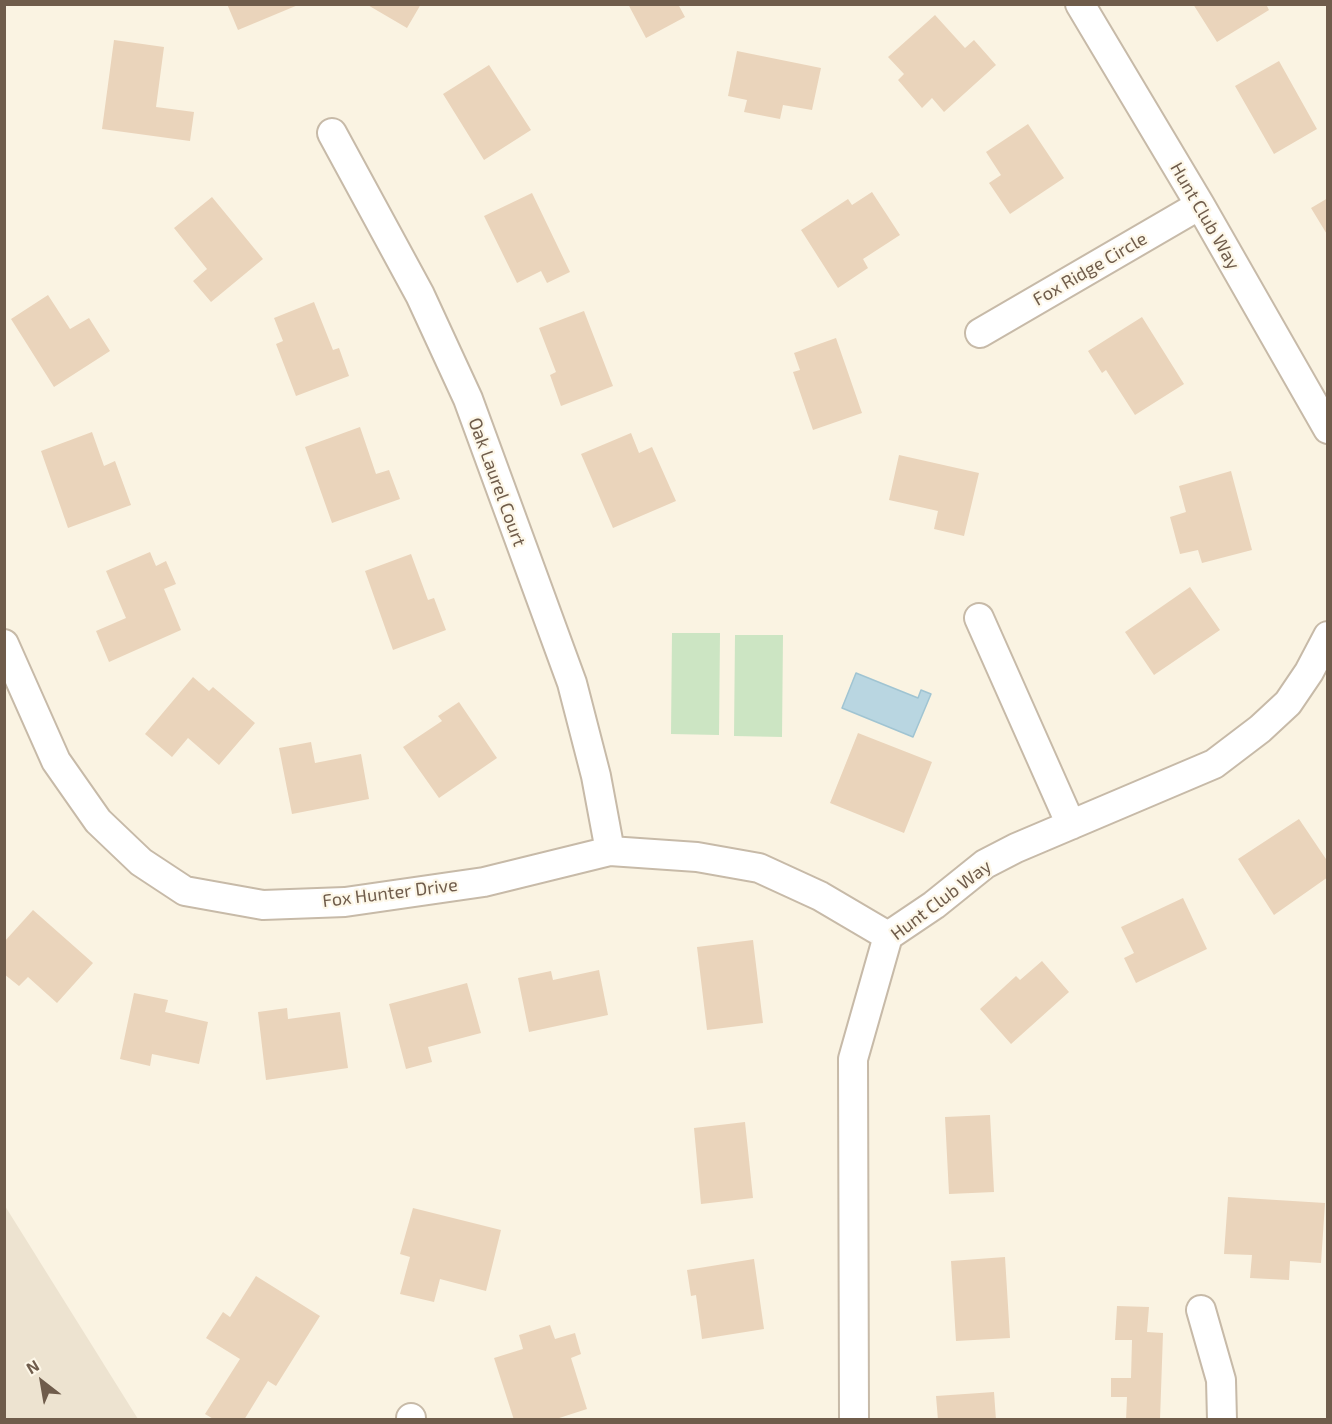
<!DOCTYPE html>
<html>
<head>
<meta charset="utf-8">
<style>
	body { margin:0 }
	#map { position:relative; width:1332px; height:1424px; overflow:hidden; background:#faf3e2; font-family:"Exo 2",sans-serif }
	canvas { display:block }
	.frame { position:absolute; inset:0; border:6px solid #6f5c4b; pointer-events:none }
	.north { position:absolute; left:12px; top:1352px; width:60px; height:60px; -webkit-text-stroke:4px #fdf7e8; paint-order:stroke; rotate:329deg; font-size:16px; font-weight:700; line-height:24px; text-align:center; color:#6f5c4b }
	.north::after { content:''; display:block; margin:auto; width:21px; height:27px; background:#6f5c4b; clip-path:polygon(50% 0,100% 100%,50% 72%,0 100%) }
</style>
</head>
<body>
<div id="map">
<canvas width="1332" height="1424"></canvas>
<div class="frame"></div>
<div class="north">N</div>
</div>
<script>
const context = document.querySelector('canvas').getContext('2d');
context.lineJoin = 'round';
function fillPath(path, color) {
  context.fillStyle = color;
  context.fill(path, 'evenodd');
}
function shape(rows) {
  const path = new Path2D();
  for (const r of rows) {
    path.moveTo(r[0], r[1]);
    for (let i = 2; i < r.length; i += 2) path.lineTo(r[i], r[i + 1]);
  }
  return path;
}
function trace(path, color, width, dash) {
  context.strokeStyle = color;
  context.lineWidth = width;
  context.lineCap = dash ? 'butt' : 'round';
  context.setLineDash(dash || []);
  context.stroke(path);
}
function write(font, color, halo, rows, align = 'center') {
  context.font = font + ' "Exo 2",sans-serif';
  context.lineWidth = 4.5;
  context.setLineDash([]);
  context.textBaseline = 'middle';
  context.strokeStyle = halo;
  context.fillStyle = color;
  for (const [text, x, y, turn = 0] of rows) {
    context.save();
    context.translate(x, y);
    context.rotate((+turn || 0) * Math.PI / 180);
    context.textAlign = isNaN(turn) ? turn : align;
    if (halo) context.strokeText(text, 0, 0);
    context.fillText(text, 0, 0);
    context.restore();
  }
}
const residential = shape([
	[5,1206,138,1419,5,1419]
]);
const green = shape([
	[672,633,720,633,719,735,671,734],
	[735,635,783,635,782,737,734,736]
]);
const water = shape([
	[856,673,918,698,921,690,931,694,913,737,842,708,856,673]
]);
const building = shape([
	[227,4,298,4,298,5,238,30],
	[366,4,421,4,407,28],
	[628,4,678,4,685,17,646,38],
	[1193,4,1266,4,1269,10,1217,42],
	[935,15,965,48,974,40,996,65,944,112,932,98,922,108,898,80,904,74,888,57],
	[114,40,164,47,156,107,194,112,190,141,102,129],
	[737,51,821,68,812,110,783,105,780,119,744,112,747,100,728,96],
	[1279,61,1317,129,1274,154,1235,86],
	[489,65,531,130,484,160,443,94],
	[1028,124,1064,178,1010,214,989,183,1001,175,986,152],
	[872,192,900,235,863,259,868,268,838,288,801,230,848,199,852,205],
	[532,193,570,272,547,283,541,271,517,283,484,216],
	[212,197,263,259,211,302,193,281,207,269,174,228],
	[1328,198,1328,236,1311,208],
	[48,295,70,329,89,318,110,351,54,387,11,319],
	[314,302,333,350,339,348,349,376,296,396,276,344,283,341,274,318],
	[584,311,613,386,561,406,550,375,556,372,539,328],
	[1142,317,1184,384,1135,415,1106,370,1102,373,1088,351],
	[836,338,862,413,813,430,793,372,800,370,794,353],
	[360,427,376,474,389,470,400,499,332,523,305,447],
	[92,432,104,466,115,461,131,505,68,528,41,451],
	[631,433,639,453,652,447,676,501,613,528,581,454],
	[899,455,979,473,964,536,934,529,938,511,889,500],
	[1231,471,1252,550,1202,563,1198,550,1180,554,1170,517,1186,512,1179,486],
	[150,552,156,566,166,561,176,584,164,589,181,630,109,662,96,631,126,618,106,571],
	[411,554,428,600,434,598,446,630,393,650,365,571],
	[1190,587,1220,630,1154,675,1125,632],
	[193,677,209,691,213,687,255,723,219,765,188,738,172,757,145,734],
	[459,702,497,758,439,798,403,747,442,721,438,716],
	[858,733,932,762,904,833,830,803],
	[311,742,315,763,361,754,369,799,292,814,279,748],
	[1299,819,1328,862,1328,877,1274,915,1238,859],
	[1183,898,1207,949,1136,983,1124,958,1134,953,1121,927],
	[33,910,93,963,57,1003,28,977,19,986,4,974,4,942],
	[753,940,763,1023,707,1030,697,947],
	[1042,961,1069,992,1011,1044,980,1009,1016,976,1020,980],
	[599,970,608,1015,529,1032,518,978,551,971,553,980],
	[467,983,481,1033,428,1047,432,1062,406,1069,389,1004],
	[134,993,168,1000,165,1012,208,1022,199,1064,152,1054,150,1066,120,1059],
	[287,1008,288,1019,340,1012,348,1068,266,1080,258,1012],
	[990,1115,994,1192,949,1194,945,1117],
	[745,1122,753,1198,701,1204,694,1128],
	[1228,1197,1325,1203,1321,1263,1290,1261,1289,1280,1250,1278,1252,1255,1224,1254],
	[413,1208,501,1230,486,1291,440,1279,434,1302,400,1294,410,1257,400,1254],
	[1005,1257,1010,1338,956,1341,951,1261],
	[754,1259,764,1329,702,1339,696,1295,691,1296,687,1270],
	[256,1276,320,1316,276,1386,268,1381,244,1420,215,1420,205,1414,240,1359,206,1338,223,1312,230,1317],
	[1117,1306,1149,1307,1147,1332,1163,1333,1160,1420,1126,1420,1127,1397,1111,1397,1111,1378,1131,1378,1132,1340,1115,1340],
	[550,1325,555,1339,575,1333,581,1354,571,1358,587,1409,553,1420,514,1420,494,1358,523,1349,519,1335],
	[994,1392,996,1420,938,1420,936,1396]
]);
const minor = shape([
	[1080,4,1200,205,1328,429],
	[332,133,420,295,468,399,572,683,596,776,610,851],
	[980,333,1200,205],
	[979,618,1071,825],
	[4,644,56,761,98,821,141,862,185,891,263,905,345,902,484,882,610,851,697,857,759,868,820,896,888,936],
	[1201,1310,1221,1380,1222,1420],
	[411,1420,411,1418],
	[854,1420,853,1059,888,936,934,905,985,864,1016,848,1214,764,1260,729,1288,703,1309,672,1328,636]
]);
const streetNames = [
	["Hunt Club Way",1205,216,60],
	["Fox Ridge Circle",1090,269,-30],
	["Oak Laurel Court",497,482,70],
	["Fox Hunter Drive",390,893,-7],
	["Hunt Club Way",941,900,-37]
];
fillPath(residential, '#ede3d0');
fillPath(green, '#cce5c3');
fillPath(water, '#b9d6e1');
trace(water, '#a0c4d2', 1.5);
fillPath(building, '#ead4bb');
trace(minor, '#c7baa8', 32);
trace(minor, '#fff', 28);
write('18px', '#6f5c4b', '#fdf7e8', streetNames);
</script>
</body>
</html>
